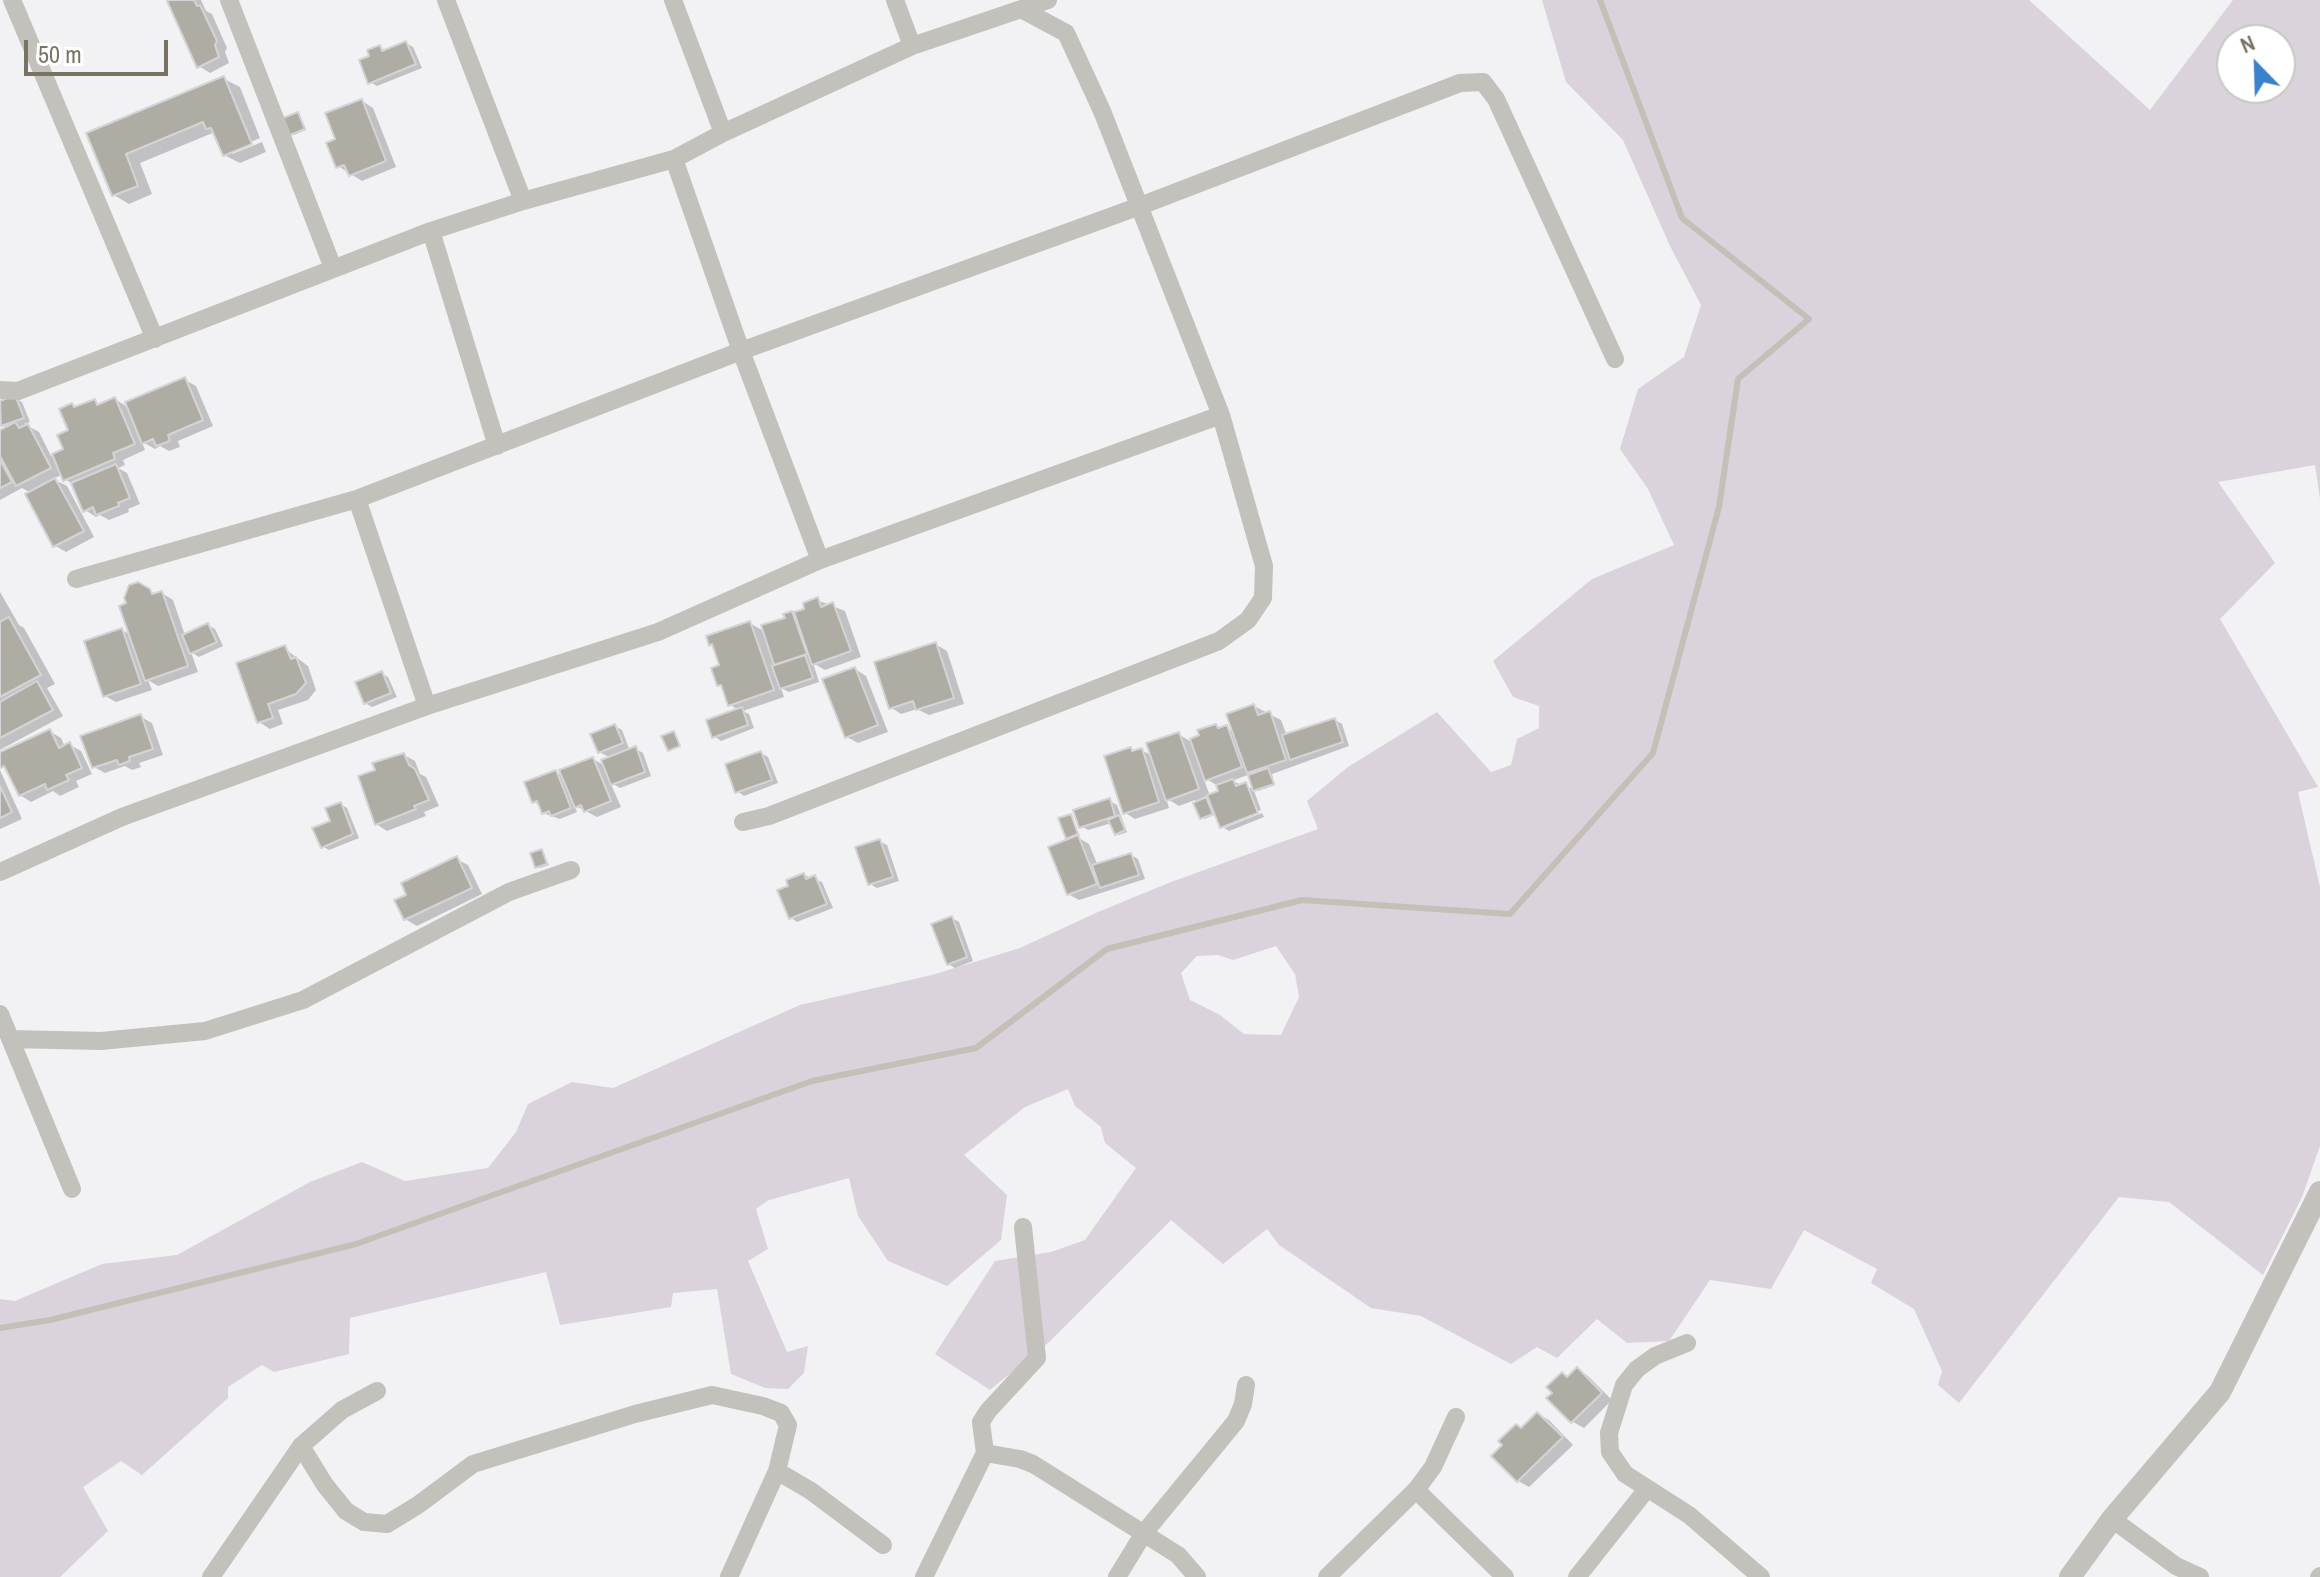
<!DOCTYPE html>
<html>
<head>
<meta charset="utf-8">
<style>
	body { margin:0 }
	#map { position:relative; width:2320px; height:1577px; overflow:hidden; background:#f2f1f4; font-family:"Archivo Narrow",sans-serif }
	canvas { display:block }
	.north { position:absolute; left:2216px; top:24px; width:80px; height:80px; box-sizing:border-box; background:#fff; border:2px solid #c9c7c1; border-radius:50%; rotate:337deg; font-size:22px; font-weight:700; line-height:32px; text-align:center; color:#797363 }
	.north::after { content:''; display:block; margin:auto; width:28px; height:36px; background:#3b82cb; clip-path:polygon(50% 0,100% 100%,50% 72%,0 100%) }
	.scale { position:absolute; left:24px; top:40px; width:144px; height:36px; box-sizing:border-box; border:4px solid #797363; border-top:0; padding-left:10px; font-size:24px; line-height:28px; white-space:nowrap; color:#797363; -webkit-text-stroke:6px #fff; paint-order:stroke }
</style>
</head>
<body>
<div id="map">
<canvas width="2320" height="1577"></canvas>
<div class="north">N</div>
<div class="scale">50 m</div>
</div>
<script>
const context = document.querySelector('canvas').getContext('2d');
context.lineJoin = 'round';
function fillPath(path, color) {
  context.fillStyle = color;
  context.fill(path, 'evenodd');
}
function shape(rows) {
  const path = new Path2D();
  for (const r of rows) {
    path.moveTo(r[0], r[1]);
    for (let i = 2; i < r.length; i += 2) path.lineTo(r[i], r[i + 1]);
  }
  return path;
}
function trace(path, color, width, dash) {
  context.strokeStyle = color;
  context.lineWidth = width;
  context.lineCap = dash ? 'butt' : 'round';
  context.setLineDash(dash || []);
  context.stroke(path);
}
const green = shape([
	[1542,0,2029,0,2150,110,2233,0,2320,0,2320,499,2315,465,2218,482,2275,563,2220,619,2318,787,2298,792,2320,887,2320,1146,2302,1197,2263,1275,2169,1202,2119,1197,1959,1403,1938,1385,1942,1371,1914,1309,1871,1283,1877,1269,1804,1230,1771,1289,1710,1280,1669,1341,1627,1343,1597,1319,1557,1358,1537,1347,1511,1364,1421,1316,1371,1308,1279,1245,1267,1229,1223,1264,1171,1220,1049,1342,990,1390,935,1354,995,1261,1051,1252,1085,1240,1136,1168,1105,1143,1101,1127,1075,1106,1068,1089,1025,1107,964,1155,1007,1195,1001,1240,947,1286,888,1261,858,1216,849,1178,769,1200,756,1209,768,1249,748,1261,787,1352,808,1346,804,1373,788,1389,765,1388,731,1374,717,1289,673,1293,671,1307,560,1325,546,1272,350,1318,349,1354,274,1372,262,1365,228,1387,228,1398,142,1475,121,1461,83,1487,108,1531,60,1577,0,1577,0,1299,15,1301,102,1264,177,1255,310,1182,362,1162,405,1181,488,1168,516,1132,528,1104,572,1082,613,1088,800,1005,932,975,1020,948,1098,912,1171,882,1318,829,1307,801,1348,767,1437,712,1491,772,1511,765,1517,739,1539,728,1539,706,1513,697,1493,661,1592,579,1674,545,1648,489,1620,449,1638,389,1684,357,1701,305,1670,246,1623,140,1566,82],
	[2232,40,2280,40,2280,88,2232,88],
	[1276,946,1295,974,1299,997,1281,1035,1244,1034,1220,1015,1190,1000,1181,973,1197,956,1218,955,1233,960]
]);
const shadow = shape([
	[175,0,201,0,206,11,212,14,227,48,225,52,229,63,210,73,199,66],
	[406,43,413,47,422,68,377,86,370,82,372,57,379,47,386,51],
	[224,79,240,87,260,138,232,150,232,154,262,142,266,152,240,163,224,155,215,132,140,163,152,194,129,204,114,195,89,134],
	[362,101,373,108,396,167,362,181,338,166,338,141],
	[298,114,306,130,294,135,292,133],
	[185,380,196,386,213,426,178,441,180,447,169,451,160,446,155,449,141,441,145,450,123,460,125,465,118,468,127,473,140,504,128,509,129,512,109,520,100,515,96,517,85,510,74,485,65,479,63,474,53,479,67,486,94,537,66,552,54,545,31,493,22,488,0,500,0,432,8,428,2,425,0,419,0,403,15,398,22,402,30,422,24,424,39,432,51,456,66,450,71,431,72,405,77,408,94,401,102,405,115,399,129,408],
	[138,584,157,595,162,593,173,600,185,635,208,625,215,629,223,646,199,657,191,652,198,672,158,686,148,680,152,690,116,702,105,696,122,630,131,635,129,605],
	[0,592,19,625,24,628,55,684,47,688,63,716,0,750],
	[817,600,845,611,861,657,825,670,813,663,819,682,789,692,781,688,784,697,743,711,749,714,754,728,721,741,714,736,739,710,730,705,724,688,719,685,722,666,715,647,711,644,750,623,765,632,792,613,807,610],
	[935,644,947,651,964,704,929,715,917,709,901,714,890,707],
	[284,648,308,666,316,690,308,700,278,710,283,724,270,729,259,722],
	[855,669,866,676,888,732,858,743,847,737],
	[381,673,388,677,397,697,372,707,365,703],
	[1254,706,1281,720,1287,736,1335,720,1342,724,1349,746,1272,774,1275,785,1258,791,1253,788,1261,810,1224,825,1224,828,1216,814,1205,819,1202,817,1195,800,1179,806,1166,798,1169,808,1135,819,1124,812,1131,750,1135,752,1141,750,1153,756,1178,734,1190,741,1202,737,1216,726,1235,732],
	[1250,774,1255,790,1232,781],
	[1203,777,1218,786,1220,792,1210,796],
	[1209,795,1212,803,1202,798],
	[141,717,152,723,163,755,139,763,141,767,132,770,125,766,105,773,94,767],
	[615,726,622,730,630,751,636,749,643,753,651,776,620,788,610,782,621,807,597,817,574,805,577,812,560,819,543,813,540,806,534,802,556,772,564,777,593,759,607,767,611,758,599,752],
	[49,731,61,738,65,747,70,745,81,751,92,774,76,781,79,787,60,796,53,791,31,802,20,795,8,770,3,767,0,755],
	[761,753,768,757,778,783,744,796,737,791],
	[404,755,415,761,420,774,426,777,439,806,424,812,426,816,387,831,376,824,378,771],
	[0,770,22,819,0,829],
	[1110,801,1117,805,1127,832,1119,835,1116,833,1112,823,1088,830,1081,826],
	[340,804,347,808,359,838,329,850,322,846],
	[1262,813,1264,817,1229,831,1224,828],
	[1070,816,1080,836,1077,837,1089,844,1098,866,1131,855,1138,859,1145,879,1079,900,1068,894,1072,840,1068,837],
	[879,841,887,845,899,881,877,888,870,884],
	[542,851,549,865,540,868,537,867],
	[456,859,468,865,482,894,417,926,405,919,409,896],
	[804,875,822,882,833,908,797,922,790,917,791,887],
	[952,918,959,922,973,961,955,968,948,964],
	[1577,1369,1588,1376,1612,1400,1584,1428,1573,1422,1549,1398],
	[1538,1414,1549,1420,1573,1445,1529,1487,1518,1481,1522,1429]
]);
const stream = shape([
	[0,1328,50,1320,356,1244,812,1081,976,1048,1107,949,1302,900,1510,914,1653,753,1719,507,1738,379,1809,319,1682,218,1600,0]
]);
const building = shape([
	[170,0,194,0,197,6,200,5,217,41,215,45,219,57,197,68,167,1,170,0],
	[406,41,416,64,368,84,359,60,369,56,367,50,380,45,382,51,406,41],
	[224,76,252,144,223,156,211,128,206,129,203,122,126,154,138,186,112,196,86,133,224,76],
	[362,99,386,161,349,176,344,165,336,168,326,143,335,139,325,113,362,99],
	[298,112,305,129,290,135,283,118,298,112],
	[185,377,203,420,168,435,170,441,156,446,153,439,142,444,125,402,185,377],
	[15,395,24,418,1,426,0,401,15,395],
	[115,397,135,444,113,453,115,459,63,481,52,454,63,449,57,435,68,430,59,409,72,403,74,407,95,399,97,405,115,397],
	[15,422,19,428,28,424,51,468,16,486,0,456,0,430,15,422],
	[0,460,12,482,0,488,0,460],
	[116,464,130,498,118,503,119,506,96,515,93,507,83,512,71,483,116,464],
	[55,478,84,531,53,547,25,494,55,478],
	[138,582,150,589,152,594,162,591,188,666,145,681,119,606,126,603,124,598,129,585,138,582],
	[818,597,821,607,833,602,851,651,812,665,794,612,804,609,803,603,818,597],
	[792,611,807,654,774,665,761,625,785,618,783,614,792,611],
	[9,617,41,675,0,697,0,622,9,617],
	[750,621,774,690,728,706,721,685,717,686,711,668,719,665,712,644,709,646,706,636,750,621],
	[208,623,217,642,190,654,182,635,208,623],
	[122,628,141,684,103,697,84,641,122,628],
	[936,642,954,698,916,710,913,701,889,709,874,662,936,642],
	[285,645,291,659,296,657,306,683,296,694,268,704,273,718,257,723,236,663,285,645],
	[805,655,813,678,780,689,772,666,805,655],
	[855,667,878,725,845,738,822,679,855,667],
	[382,671,391,693,364,704,355,682,382,671],
	[37,681,53,710,0,738,0,702,37,681],
	[1254,704,1258,715,1270,711,1286,760,1247,773,1226,714,1254,704],
	[742,707,748,725,712,738,706,720,742,707],
	[141,714,153,749,129,757,130,761,119,765,117,760,92,768,80,736,141,714],
	[1335,718,1343,742,1290,760,1282,735,1335,718],
	[615,724,623,743,598,753,590,734,615,724],
	[1216,724,1218,728,1227,725,1242,767,1205,781,1190,739,1199,735,1197,730,1216,724],
	[50,729,59,748,70,742,82,768,66,775,69,780,47,790,45,784,19,796,4,766,1,768,0,766,0,752,50,729],
	[674,731,680,746,668,751,661,736,674,731],
	[1179,732,1199,789,1166,801,1146,743,1179,732],
	[636,746,645,772,611,785,601,760,636,746],
	[1131,747,1132,751,1142,748,1159,802,1123,814,1104,756,1131,747],
	[761,751,772,780,735,793,725,764,761,751],
	[404,753,409,765,415,769,429,800,414,806,416,809,375,825,358,776,375,770,372,763,404,753],
	[593,757,611,801,584,812,581,805,575,808,559,770,593,757],
	[1268,768,1274,784,1253,791,1248,775,1268,768],
	[556,770,571,808,551,816,549,811,542,814,537,801,532,803,524,782,556,770],
	[1233,779,1236,786,1246,782,1258,813,1220,828,1207,795,1218,791,1216,785,1233,779],
	[0,786,12,812,0,818,0,786],
	[1206,797,1213,814,1200,819,1193,803,1206,797],
	[1110,798,1115,816,1079,828,1073,810,1110,798],
	[341,802,353,834,321,848,312,828,330,821,325,808,341,802],
	[1071,814,1078,834,1066,839,1058,818,1071,814],
	[1119,815,1125,830,1115,835,1108,820,1119,815],
	[1078,835,1097,884,1067,895,1048,847,1078,835],
	[880,839,893,877,868,885,855,847,880,839],
	[542,849,547,864,535,868,530,853,542,849],
	[1131,853,1139,875,1100,888,1092,865,1131,853],
	[457,856,472,888,404,920,394,900,406,895,401,883,457,856],
	[804,873,806,879,815,875,827,904,789,919,777,890,788,886,786,880,804,873],
	[952,916,967,957,947,965,931,924,952,916],
	[1577,1367,1602,1393,1571,1423,1546,1398,1552,1393,1546,1387,1562,1372,1567,1377,1577,1367],
	[1537,1412,1563,1437,1517,1482,1491,1456,1502,1445,1498,1441,1516,1424,1521,1428,1537,1412]
]);
const minor = shape([
	[12,0,155,339],
	[229,0,333,268],
	[446,0,523,201],
	[673,0,723,133],
	[895,0,912,46],
	[431,231,497,446],
	[0,390,18,391,431,231,523,201,674,159,723,133,912,46,1048,0],
	[357,499,427,706],
	[820,560,741,351,1140,206,1460,83,1483,82,1496,99,1615,359],
	[76,579,357,499,741,351,674,159],
	[743,822,769,816,1219,641,1248,620,1263,598,1264,566,1221,415,1102,111,1066,33,1023,10],
	[0,872,122,817,427,706,658,632,820,560,1221,415],
	[0,1014,72,1189],
	[10,1039,101,1041,205,1031,303,1000,509,892,571,870],
	[1687,1343,1655,1356,1637,1369,1624,1385,1609,1433,1610,1452,1625,1474,1689,1515,1761,1577],
	[301,1446,325,1485,346,1511,364,1522,387,1524,418,1505,473,1464,635,1414,712,1395,763,1406,781,1413,788,1425,777,1471,729,1577],
	[985,1453,981,1422,988,1411,1037,1358,1023,1227],
	[777,1471,811,1491,883,1545],
	[1416,1490,1505,1577],
	[2112,1519,2176,1566,2200,1577],
	[211,1577,301,1446,342,1410,377,1391],
	[924,1577,985,1453,1020,1459,1033,1464,1178,1555,1197,1577],
	[1117,1577,1144,1533,1236,1421,1243,1404,1246,1385],
	[1327,1577,1416,1490,1433,1467,1456,1417],
	[1577,1577,1647,1489],
	[2319,1577,2320,1576]
]);
const tertiary = shape([
	[2070,1577,2112,1519,2220,1392,2320,1192]
]);
fillPath(green, '#dad3db');
fillPath(shadow, '#0003');
trace(stream, '#c5bfb7', 6);
fillPath(building, '#afaca4');
trace(building, '#d4d4d6', 2);
trace(minor, '#c2c1bc', 18);
trace(tertiary, '#c2c1bc', 22);
</script>
</body>
</html>
